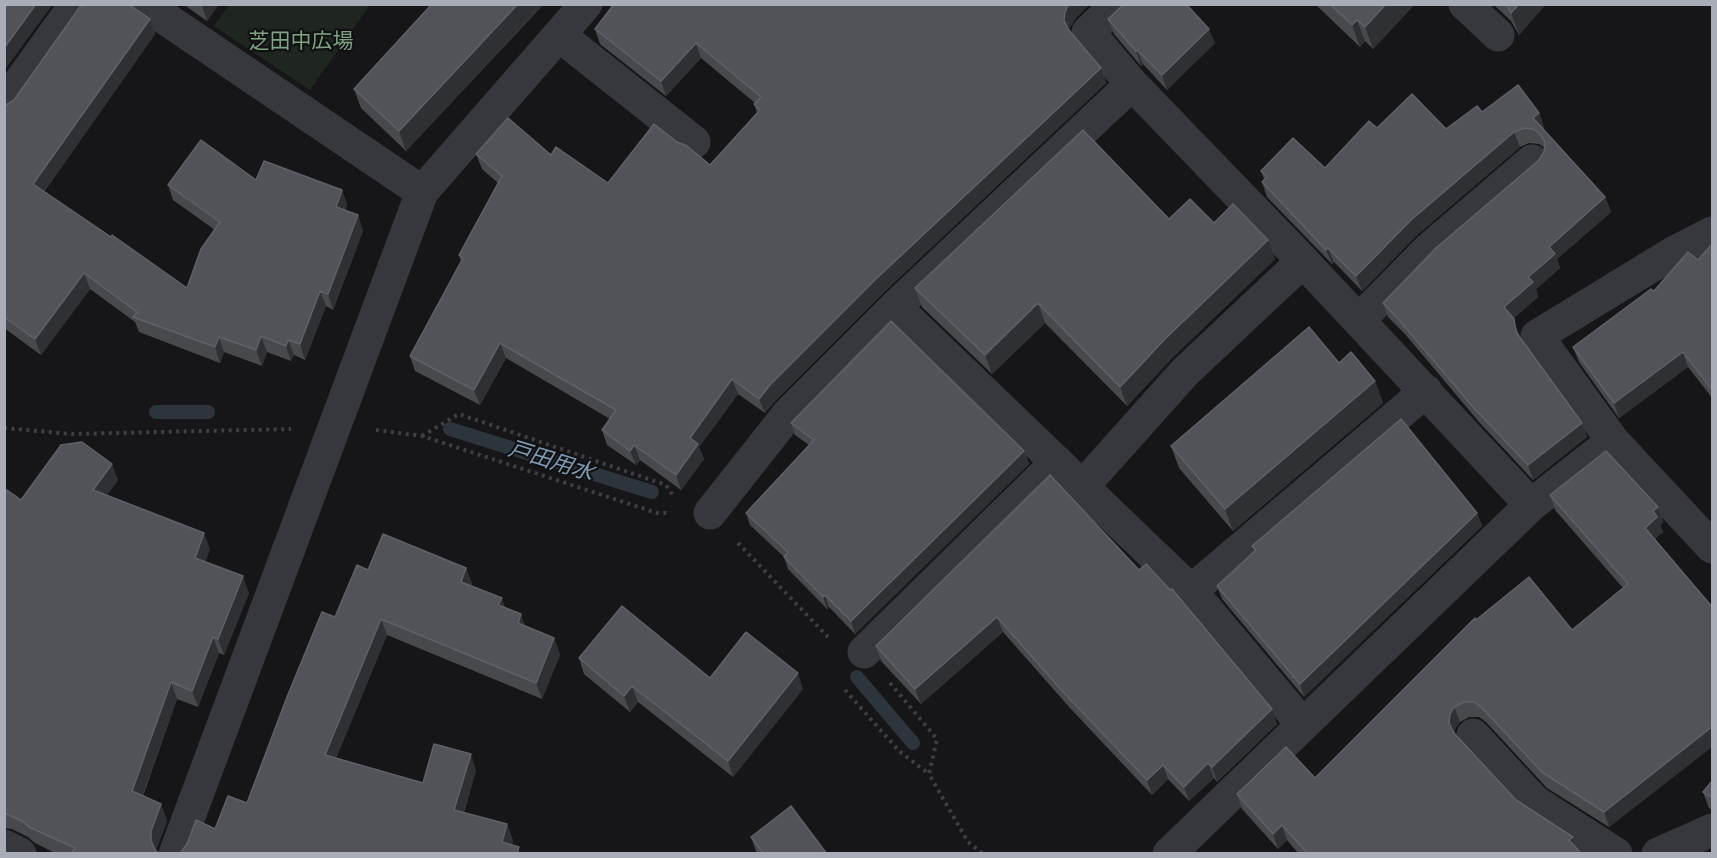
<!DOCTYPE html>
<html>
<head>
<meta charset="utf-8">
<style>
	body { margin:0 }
	#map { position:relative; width:1717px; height:858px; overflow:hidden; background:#161618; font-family:"Golos Text",sans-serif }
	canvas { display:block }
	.frame { position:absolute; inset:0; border:6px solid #a8adb8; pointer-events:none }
</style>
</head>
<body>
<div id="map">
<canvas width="1717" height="858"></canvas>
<div class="frame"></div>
</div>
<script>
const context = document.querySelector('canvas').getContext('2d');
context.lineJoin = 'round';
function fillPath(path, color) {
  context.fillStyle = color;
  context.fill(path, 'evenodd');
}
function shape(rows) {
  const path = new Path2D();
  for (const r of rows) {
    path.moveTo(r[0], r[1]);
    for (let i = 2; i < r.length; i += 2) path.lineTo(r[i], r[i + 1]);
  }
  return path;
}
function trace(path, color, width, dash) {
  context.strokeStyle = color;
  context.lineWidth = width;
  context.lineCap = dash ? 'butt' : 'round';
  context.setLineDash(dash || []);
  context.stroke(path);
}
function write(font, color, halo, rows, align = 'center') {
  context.font = font + ' "Golos Text","Noto Sans JP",sans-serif';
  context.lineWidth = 4.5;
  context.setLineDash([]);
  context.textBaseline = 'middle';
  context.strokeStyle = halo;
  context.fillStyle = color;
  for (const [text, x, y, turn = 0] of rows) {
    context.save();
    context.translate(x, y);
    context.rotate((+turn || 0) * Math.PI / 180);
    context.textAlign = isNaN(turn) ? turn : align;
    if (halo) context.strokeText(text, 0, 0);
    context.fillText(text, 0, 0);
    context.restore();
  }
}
const green = shape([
	[229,5,229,4,370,5,310,90,214,26]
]);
const stream = shape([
	[156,412,208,412],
	[450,429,652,492],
	[857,677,913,743]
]);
const path = shape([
	[4,428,71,434,291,429],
	[376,430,422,436,657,513,671,513],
	[422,436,459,414,666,485,674,497],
	[738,543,828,637],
	[890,683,937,739,929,774,968,842,983,854],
	[845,690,899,751,929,774]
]);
const minor = shape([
	[144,4,422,192],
	[1118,4,1088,32,1132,84,1303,261,1531,505],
	[1465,4,1498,35],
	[559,35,694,142],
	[4,104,76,4],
	[1712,233,1673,253,1537,336,1613,441,1712,547],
	[895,307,1191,591,1303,725],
	[1359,320,1429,249,1532,161],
	[1083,486,1185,372,1303,261],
	[710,513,789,413,895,307,1132,84],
	[1191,591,1426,391],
	[864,652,1057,462],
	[1473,735,1535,802,1616,854],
	[4,846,20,854],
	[175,854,422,192,586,4],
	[1169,854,1531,505,1613,441],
	[1658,854,1712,830]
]);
const wall = shape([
	[183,4,219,4,207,21],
	[1315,4,1415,4,1373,49,1365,41,1360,47],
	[1493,4,1546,4,1519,35,1511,21],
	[542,6,406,151,361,108,354,89],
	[150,19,155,34,44,192,187,288,215,230,173,200,168,185,256,180,342,190,347,205,345,211,358,215,363,231,333,310,326,306,305,360,294,355,291,361,267,352,262,366,224,352,220,363,139,332,135,322,90,289,41,355,4,328,4,106],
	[1075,19,1070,27,1070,31,1101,68,1106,83,882,294,776,400,765,413,738,394,699,447,704,459,681,490,640,460,636,465,607,445,602,430,610,419,506,358,480,405,415,371,410,356,461,262,459,255,498,183,482,169,476,154,551,155,608,183,677,142,710,165,757,113,754,104,755,103,701,58,666,96,600,44,595,29],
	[1108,19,1215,43,1167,90,1143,64,1141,66,1114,34],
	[1482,112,1539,113,1544,128,1543,129,1605,197,1611,212,1557,259,1560,268,1536,289,1538,297,1513,319,1520,337,1582,423,1587,437,1533,480,1479,422,1405,334,1388,317,1383,303,1539,160,1544,152,1545,148,1539,144,1529,143,1520,147,1417,235,1362,291,1334,262,1332,264,1267,197,1262,182,1264,179,1261,171,1325,168,1377,128,1446,129],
	[1169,219,1214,223,1275,259,1172,358,1127,406,1045,323,992,374,922,307,915,288],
	[1713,243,1713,399,1688,367,1619,418,1579,362,1573,347,1698,260],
	[1339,363,1375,381,1383,403,1233,531,1179,468,1171,446],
	[791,423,1024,451,1029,464,855,634,829,607,827,609,788,569,784,557,750,525,746,513,809,445,795,435],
	[1050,475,1277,724,1217,782,1214,778,1189,801,1168,779,1152,795,1070,708,1003,632,921,704,881,661,876,646],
	[118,480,107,495,210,549,205,562,249,593,224,655,219,653,198,707,177,699,143,796,161,804,167,821,157,847,157,851,160,854,57,854,35,843,28,837,12,829,4,828,4,492,21,500],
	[1550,495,1658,507,1663,522,1660,525,1663,532,1655,539,1713,608,1713,746,1609,827,1547,788,1486,722,1479,717,1469,717,1460,722,1455,729,1455,734,1516,800,1573,837,1577,848,1582,854,1299,854,1287,840,1278,849,1242,809,1237,794,1315,778,1476,620,1572,630,1623,588,1555,510],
	[1477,513,1482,526,1304,697,1222,599,1217,586,1254,551,1252,546],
	[466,568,472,584,471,586,505,608,525,626,554,638,560,655,542,699,387,635,336,758,423,783,476,770,464,813,507,824,513,841,512,845,181,852,215,829,247,803,335,617,368,570],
	[579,658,710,678,803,689,733,777,638,702,630,712,584,674],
	[1713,780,1713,811,1709,808,1703,792],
	[751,837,827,854,757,854]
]);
const shadedWall = shape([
	[36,4,53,4,4,71,4,48],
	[203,4,219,4,207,21,202,6],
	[518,4,543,4,406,151,399,131],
	[1069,4,1090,4,1075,19,1070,27,1070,35,1064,20,1065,12],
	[1386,4,1415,4,1373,49,1365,27],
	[1519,4,1546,4,1519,35,1511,13],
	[150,19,155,34,38,200,33,184],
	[1357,20,1365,41,1360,47,1352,25],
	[1209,29,1215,43,1167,90,1162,75],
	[696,43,701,58,666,96,661,81],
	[1137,50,1143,64,1141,66,1136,51],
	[1101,68,1106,83,882,294,776,400,765,413,759,399,770,385,876,279],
	[1539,113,1544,128,1539,133,1533,118],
	[1514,132,1520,147,1417,235,1362,291,1356,276,1411,220],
	[342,190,347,205,341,222,336,207],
	[1605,197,1611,212,1557,259,1560,268,1536,289,1538,297,1509,322,1504,307,1528,277,1549,247],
	[358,215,363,231,333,310,328,294],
	[1268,240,1275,259,1172,358,1127,406,1120,387,1165,339],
	[1328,248,1334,262,1332,264,1326,250],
	[84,273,90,289,41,355,35,339],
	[320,291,326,306,305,360,300,344],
	[1038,303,1045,323,992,374,985,355],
	[261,336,267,352,262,366,256,350],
	[219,337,224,352,220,363,215,347],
	[288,340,294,355,291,361,286,346],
	[500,343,506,358,480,405,474,390],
	[1683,352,1688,367,1619,418,1614,403],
	[732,379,738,394,699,447,704,459,681,490,676,475,690,438],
	[1375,381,1383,403,1233,531,1225,509],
	[1582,423,1587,437,1533,480,1528,465],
	[634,445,640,460,636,465,630,451],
	[1024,451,1029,464,855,634,851,621],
	[112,464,118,480,99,506,93,490],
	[1658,507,1663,522,1660,525,1663,532,1651,543,1645,528,1653,511],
	[1477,513,1482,526,1304,697,1300,684],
	[204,533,210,549,201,574,195,558],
	[466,568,472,584,467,598,461,582],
	[243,576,249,593,224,655,218,639],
	[825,595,829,607,827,609,823,597],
	[502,598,507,615,498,605],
	[521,614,527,631,518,623],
	[997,617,1003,632,921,704,915,689],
	[381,619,387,635,331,771,325,755],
	[213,637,219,653,198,707,192,691],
	[554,638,560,655,542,699,536,683],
	[798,673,803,689,733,777,728,761],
	[171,682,177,699,138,808,132,791],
	[632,686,638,702,630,712,624,696],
	[1454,707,1460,722,1455,729,1455,739,1449,723,1450,714],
	[1272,709,1277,724,1217,782,1212,767],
	[1713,726,1713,746,1609,827,1604,812],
	[471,754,476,770,460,826,454,810],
	[1208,763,1214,778,1189,801,1184,787],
	[1163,765,1168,779,1152,795,1147,780],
	[161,804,167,821,157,847,157,854,151,840,151,831],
	[507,824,513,841,510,854,502,842],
	[1282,825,1287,840,1278,849,1273,834],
	[1573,837,1578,852,1569,840]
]);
const building = shape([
	[4,4,36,4,4,48,4,4],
	[82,4,128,4,150,19,33,184,111,237,112,235,187,288,201,249,220,222,168,185,201,140,256,180,264,161,342,190,336,207,358,215,328,294,320,291,300,344,288,340,286,346,261,336,256,350,219,337,215,347,133,317,137,312,84,273,35,339,4,317,4,106,14,100,82,4],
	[432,4,518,4,399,131,354,89,432,4],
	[614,4,1069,4,1065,12,1064,20,1068,29,1101,68,876,279,770,385,759,399,732,379,690,438,698,444,676,475,634,445,630,451,602,430,616,410,500,343,474,390,410,356,463,258,459,255,502,176,476,154,508,118,551,155,556,147,608,183,654,124,677,142,687,146,710,165,760,110,754,104,761,97,696,43,661,81,595,29,614,4],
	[1124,4,1186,4,1209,29,1162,75,1137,50,1136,51,1108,19,1124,4],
	[1330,4,1386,4,1365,27,1357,20,1352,25,1330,4],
	[1506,4,1519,4,1511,13,1506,4],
	[1518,85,1539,113,1533,118,1605,197,1549,247,1555,254,1528,277,1533,282,1504,307,1514,319,1516,332,1582,423,1528,465,1473,407,1399,320,1383,303,1436,248,1539,160,1544,152,1545,142,1540,134,1533,129,1524,128,1514,132,1411,220,1356,276,1328,248,1326,250,1262,182,1267,177,1261,171,1293,138,1325,168,1369,121,1377,128,1412,94,1446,129,1477,106,1482,112,1518,85],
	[1083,130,1169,219,1190,199,1214,223,1233,204,1268,240,1165,339,1120,387,1038,303,985,355,915,288,1083,130],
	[1713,243,1713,391,1683,352,1614,403,1573,347,1651,289,1654,291,1688,252,1698,260,1713,243],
	[891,321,1024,451,851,621,825,595,823,597,784,557,788,552,746,513,814,440,791,423,891,321],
	[1309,327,1339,363,1351,352,1375,381,1225,509,1171,446,1309,327],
	[1401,419,1477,513,1300,684,1217,586,1256,550,1252,546,1401,419],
	[82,442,112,464,93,490,204,533,195,558,243,576,218,639,213,637,192,691,171,682,132,791,161,804,151,831,151,840,155,850,160,854,71,854,75,848,29,827,22,821,4,813,4,492,7,490,21,500,61,445,82,442],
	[1606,451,1658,507,1653,511,1657,517,1645,528,1713,608,1713,726,1604,812,1542,772,1481,707,1474,702,1464,702,1454,707,1450,714,1449,723,1454,733,1516,800,1573,837,1569,840,1582,854,1308,854,1282,825,1273,834,1237,794,1286,747,1315,778,1475,618,1476,620,1529,577,1572,630,1628,584,1550,495,1606,451],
	[1050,475,1139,570,1146,564,1170,590,1172,589,1272,709,1212,767,1208,763,1184,787,1163,765,1147,780,1064,693,997,617,915,689,876,646,1050,475],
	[383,534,466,568,461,582,502,598,498,605,521,614,518,623,554,638,536,683,381,619,325,755,423,783,434,744,471,754,454,810,507,824,502,842,519,847,517,854,178,854,181,852,187,844,196,820,215,829,228,796,247,803,287,697,322,612,335,617,357,565,368,570,383,534],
	[622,606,710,678,746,632,798,673,728,761,632,686,624,696,579,658,622,606],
	[1713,780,1713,797,1707,795,1703,792,1713,780],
	[791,806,827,854,764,854,751,837,791,806]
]);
const parkNames = [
	["芝田中広場",301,41]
];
const waterNames = [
	["戸田用水",551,461,17]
];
fillPath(green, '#1e261f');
trace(stream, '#2c353c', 14);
trace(path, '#3d3f44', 4, [3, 4.5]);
trace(minor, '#37383d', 33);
fillPath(wall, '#47494d');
fillPath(shadedWall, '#2f3033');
fillPath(building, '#525359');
trace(building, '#5f6168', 1.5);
write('21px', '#7fa381', '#111113', parkNames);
write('italic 22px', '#7f9bb3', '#111113', waterNames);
</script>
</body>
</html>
